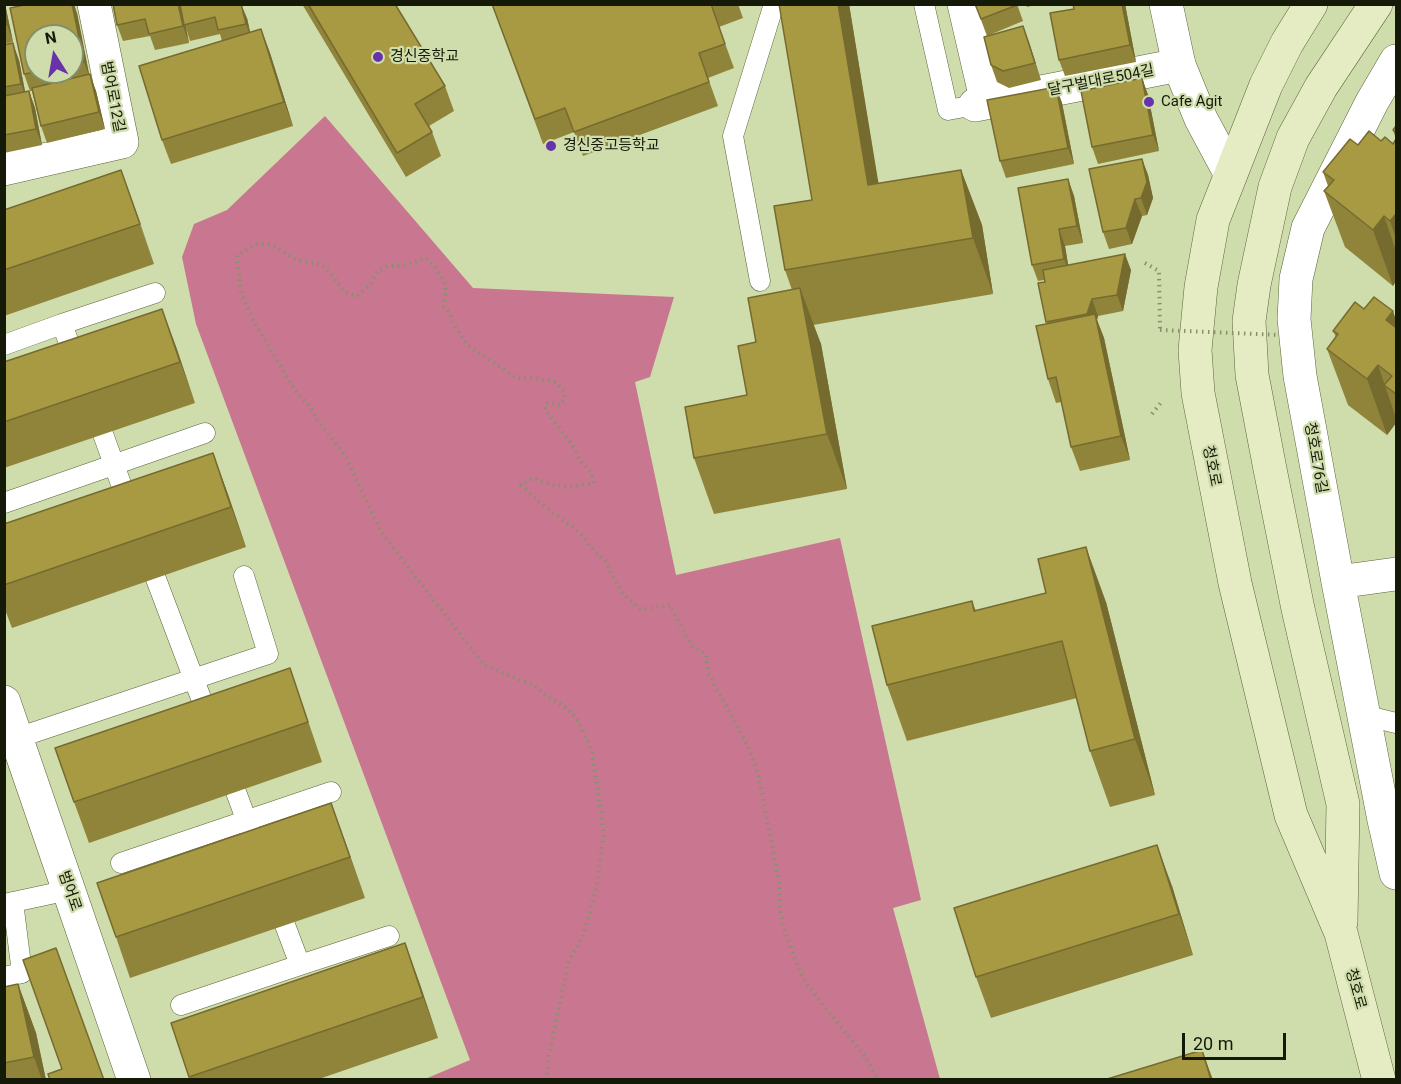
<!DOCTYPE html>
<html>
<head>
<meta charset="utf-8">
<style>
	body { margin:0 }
	#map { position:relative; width:1401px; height:1084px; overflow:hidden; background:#cfdcac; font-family:Roboto,sans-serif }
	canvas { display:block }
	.frame { position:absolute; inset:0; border:6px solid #151908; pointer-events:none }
	.north { position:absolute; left:24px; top:24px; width:60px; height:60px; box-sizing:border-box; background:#cfdcac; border:2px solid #858e6a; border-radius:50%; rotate:349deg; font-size:16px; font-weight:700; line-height:24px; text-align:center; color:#151908 }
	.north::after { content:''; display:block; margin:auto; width:21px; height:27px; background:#6833aa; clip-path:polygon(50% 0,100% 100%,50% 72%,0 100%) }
	.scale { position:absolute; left:1182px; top:1033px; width:104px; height:27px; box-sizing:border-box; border:3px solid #151908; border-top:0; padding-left:8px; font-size:18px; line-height:21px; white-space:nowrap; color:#151908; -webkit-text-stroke:4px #cfdcac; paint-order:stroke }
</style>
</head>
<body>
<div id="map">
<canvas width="1401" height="1084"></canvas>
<div class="frame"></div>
<div class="north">N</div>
<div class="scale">20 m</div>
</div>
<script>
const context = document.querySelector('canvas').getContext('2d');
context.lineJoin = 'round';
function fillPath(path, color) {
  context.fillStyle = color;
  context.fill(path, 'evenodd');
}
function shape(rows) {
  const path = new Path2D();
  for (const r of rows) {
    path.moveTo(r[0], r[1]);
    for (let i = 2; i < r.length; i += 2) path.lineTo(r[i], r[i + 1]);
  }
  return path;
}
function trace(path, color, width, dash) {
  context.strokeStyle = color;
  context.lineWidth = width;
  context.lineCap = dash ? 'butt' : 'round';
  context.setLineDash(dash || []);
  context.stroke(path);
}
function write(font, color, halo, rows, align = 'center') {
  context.font = font + ' Roboto,"Noto Sans KR",sans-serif';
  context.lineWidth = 4.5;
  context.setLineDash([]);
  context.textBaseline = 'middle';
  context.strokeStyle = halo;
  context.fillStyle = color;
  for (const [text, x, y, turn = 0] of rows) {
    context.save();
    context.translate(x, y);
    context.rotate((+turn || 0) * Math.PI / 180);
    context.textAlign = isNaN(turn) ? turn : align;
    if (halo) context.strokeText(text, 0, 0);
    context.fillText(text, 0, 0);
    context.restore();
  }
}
const forest = shape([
	[325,116,473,288,674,297,650,377,635,382,676,575,840,538,921,900,893,908,940,1079,425,1079,470,1060,196,324,182,257,194,224,227,210]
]);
const path = shape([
	[1145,263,1159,271,1160,329],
	[1152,414,1163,400],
	[545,1080,547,1075,548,1059,569,960,583,936,596,889,604,833,592,751,577,719,567,708,551,699,535,686,484,665,381,532,345,455,317,420,309,405,298,395,254,322,241,293,237,255,257,244,273,245,296,260,322,265,332,275,344,292,357,296,370,285,377,271,388,266,402,266,425,258,436,268,446,285,444,307,450,313,453,323,467,345,518,379,533,378,555,382,564,391,565,399,560,405,546,403,545,409,575,449,580,461,591,472,594,483,571,487,554,485,533,478,521,485,538,501,581,534,591,548,607,562,611,574,624,595,641,610,670,605,691,645,706,654,708,673,748,746,758,774,779,882,780,907,784,928,799,969,808,986,865,1057,878,1080]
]);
const service = shape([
	[924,4,948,110,975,105],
	[760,281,733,136,774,4],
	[62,324,155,293],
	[4,345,62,324,77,365],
	[103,434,130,509],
	[4,503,205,433],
	[156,579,210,722],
	[1363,715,1396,723],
	[17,738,268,654,244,576],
	[236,792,250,830],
	[121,863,331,792],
	[4,904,69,890],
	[300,965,389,936],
	[4,977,22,973,13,902],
	[181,1005,300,965,285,925]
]);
const minor = shape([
	[964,4,987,103],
	[1396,61,1372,102,1308,228,1296,279,1294,319,1300,376,1338,582,1384,820,1396,873],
	[975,105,1179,65],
	[4,169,122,142,94,4],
	[1338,582,1396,574],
	[4,702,134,1080]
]);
const tertiary = shape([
	[1166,4,1179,65,1201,119,1230,173]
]);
const secondary = shape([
	[1311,4,1287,43,1266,85,1213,220,1201,287,1195,350,1198,393,1235,583,1291,815,1341,933,1379,1080],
	[1341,922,1343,804,1298,609,1270,469,1252,375,1249,321,1254,285,1275,187,1293,138,1321,87,1376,4]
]);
const pathBridge = shape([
	[1160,330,1280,335]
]);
const wall = shape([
	[4,4,5,4,13,42,4,44],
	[113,4,247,18,250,32,261,29,270,53,293,126,171,164,162,140,222,41,220,34,190,41,186,28,189,43,155,50,150,36,123,41,117,25],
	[302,4,395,4,445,86,454,111,429,126,432,132,441,156,406,177],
	[492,4,738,4,743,18,719,27,734,68,708,78,718,106,583,156,574,132,543,144],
	[849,4,878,184,961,170,982,225,993,294,813,325,821,344,847,489,714,514,694,458,747,395,756,342,792,290,785,270,812,200],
	[975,4,1017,4,1023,21,987,36],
	[1026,4,1039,4,1027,7],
	[1125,4,1136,62,1065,76,1059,60],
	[77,13,89,74,96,91,105,129,47,143,41,126,32,91,30,91,24,74],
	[72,36,72,72,36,72],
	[1023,26,1041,80,1009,88,997,82,991,65],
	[4,45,19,60,25,92,29,91,35,108,42,145,4,153],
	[1142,78,1148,95,1159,151,1098,164,1092,147],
	[1056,87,1062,103,1074,164,1006,178,1000,161],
	[1396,126,1396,281,1393,286,1345,247,1324,191,1328,186,1323,172,1358,145,1381,141,1393,144,1396,139,1393,130],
	[1142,159,1148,175,1153,198,1147,215,1142,216,1132,244,1109,249,1103,232],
	[121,170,154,264,4,316,4,210],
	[1068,179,1074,196,1083,243,1065,246,1068,265,1131,270,1123,311,1098,316,1097,320,1104,338,1130,460,1080,471,1071,447,1061,402,1056,403,1048,379,1047,324,1038,283,1045,282,1044,280,1038,281,1032,265],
	[162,309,195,403,4,468,4,362],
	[1364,309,1396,320,1396,423,1387,435,1348,405,1327,349,1336,337,1333,331],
	[213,453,246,547,12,628,4,607,4,524],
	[972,601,976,611,1106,602,1155,795,1110,807,1090,751,1077,698,907,741,887,685],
	[304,709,322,762,89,843,74,802],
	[331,803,365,898,130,978,116,937],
	[1172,886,1193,955,991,1018,976,977],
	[405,943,438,1038,316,1080,190,1080,171,1023],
	[18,984,36,1033,46,1080,4,1080,4,987]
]);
const shadedWall = shape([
	[4,4,5,4,13,42,7,25,4,12],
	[72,4,74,4,77,13,90,79,84,62],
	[178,4,181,4,189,43,183,26],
	[241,4,247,18,252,41,246,24],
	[838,4,849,4,888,241,868,185],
	[1122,4,1125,4,1136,62,1130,45],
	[1023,26,1029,42,1041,80,1035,63],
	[261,29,270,53,293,126,284,102],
	[13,43,19,60,27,101,21,84],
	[90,74,96,91,105,129,99,112],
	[1142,78,1148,95,1159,151,1153,135],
	[1056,87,1062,103,1074,164,1068,148],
	[29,91,35,108,42,145,36,129],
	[1142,159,1148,175,1153,198,1147,215,1141,198],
	[121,170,136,211,154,264,140,224],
	[961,170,982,225,993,294,973,238],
	[1068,179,1074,196,1083,243,1077,226],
	[1135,199,1142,216,1132,244,1126,228],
	[1396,214,1396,238,1390,221],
	[1384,216,1396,251,1396,281,1393,286,1373,230],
	[1059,229,1065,246,1070,276,1064,259],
	[1125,254,1131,270,1123,311,1117,295],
	[800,288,821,344,847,489,827,434],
	[1092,299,1098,316,1097,320,1104,338,1130,460,1121,436,1093,330,1087,314],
	[162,309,177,349,195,403,180,362],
	[1393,311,1396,320,1396,348,1386,320],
	[1378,365,1396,418,1396,423,1387,435,1367,379],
	[213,453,228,494,246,547,231,507],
	[1086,547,1106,602,1155,795,1135,739],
	[331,803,346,844,365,898,350,857],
	[1157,845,1172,886,1193,955,1179,914],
	[405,943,420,984,438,1038,423,997],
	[18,984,36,1033,46,1080,42,1080,34,1057],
	[1202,1050,1213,1080,1211,1080]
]);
const building = shape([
	[29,4,72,4,84,62,72,65,72,36,36,36,36,72,24,74,10,8,29,4],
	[113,4,178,4,183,26,149,34,145,19,117,25,113,4],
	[180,4,241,4,246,24,218,30,215,17,184,25,180,4],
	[308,4,395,4,445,86,415,104,432,132,397,153,308,4],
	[492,4,711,4,725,44,699,53,709,82,574,132,565,108,535,119,492,4],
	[779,4,838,4,868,185,961,170,973,238,785,270,774,206,812,200,779,4],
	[975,4,1017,4,1017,5,981,19,975,4],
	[1073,4,1122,4,1130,45,1059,60,1050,13,1074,9,1073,4],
	[4,12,7,25,4,25,4,12],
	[1023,26,1035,63,1003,71,991,65,984,37,1023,26],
	[261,29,284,102,162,140,139,66,261,29],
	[13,43,21,84,4,87,4,45,13,43],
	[90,74,99,112,41,126,32,88,90,74],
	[1142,78,1153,135,1092,147,1081,91,1142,78],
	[1056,87,1068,148,1000,161,987,100,1056,87],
	[29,91,36,129,4,135,4,96,29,91],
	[1396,126,1396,133,1393,130,1396,126],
	[1369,131,1381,141,1385,137,1393,144,1396,139,1396,214,1390,221,1384,216,1373,230,1324,191,1334,180,1323,172,1350,139,1358,145,1369,131],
	[1142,159,1147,182,1141,198,1135,199,1126,228,1103,232,1089,169,1142,159],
	[121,170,140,224,4,270,4,210,121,170],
	[1068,179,1077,226,1059,229,1064,259,1032,265,1018,188,1068,179],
	[1125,254,1117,295,1092,299,1087,314,1046,322,1038,283,1045,282,1043,270,1125,254],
	[800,288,827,434,694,458,685,407,747,395,738,346,756,342,748,298,800,288],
	[1374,297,1393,311,1386,320,1395,327,1396,325,1396,394,1384,385,1392,376,1378,365,1367,379,1327,349,1338,334,1333,331,1355,302,1364,309,1374,297],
	[162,309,180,362,4,422,4,362,162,309],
	[1095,314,1121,436,1071,447,1056,377,1048,379,1036,326,1095,314],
	[213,453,231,507,4,585,4,524,213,453],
	[1086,547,1135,739,1090,751,1062,641,887,685,872,626,972,601,974,611,1046,593,1038,559,1086,547],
	[290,668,308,722,74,802,55,748,290,668],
	[331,803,350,857,116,937,97,883,331,803],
	[1157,845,1179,914,976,977,954,908,1157,845],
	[405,943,423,997,189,1077,171,1023,405,943],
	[56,948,104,1080,50,1080,48,1074,62,1069,23,960,56,948],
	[18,984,34,1057,4,1063,4,987,18,984],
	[1202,1050,1211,1080,1104,1080,1202,1050]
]);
const markers = [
	[378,57,6,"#6833aa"],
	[1149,102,6,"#6833aa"],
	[551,146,6,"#6833aa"]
];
const poiNames = [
	["경신중학교",390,57],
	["Cafe Agit",1161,102],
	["경신중고등학교",563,146]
];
const streetNames = [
	["달구벌대로504길",1101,81,-11],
	["범어로12길",112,97,79],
	["청호로76길",1315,458,80],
	["청호로",1211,466,79],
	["범어로",69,891,71],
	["청호로",1355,989,75]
];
fillPath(forest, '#c97691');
trace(service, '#5a6439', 21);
trace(minor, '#5a6439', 34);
trace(tertiary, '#5a6439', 34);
trace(secondary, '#5a6439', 34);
trace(path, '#87916d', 4, [1.5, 4.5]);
trace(service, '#fff', 20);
trace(minor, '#fff', 33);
trace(tertiary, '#fff', 33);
trace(secondary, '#e5ecc4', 33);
trace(pathBridge, '#87916d', 4, [1.5, 4.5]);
fillPath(wall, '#90843a');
fillPath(shadedWall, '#766b2f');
fillPath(building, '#a89943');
trace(building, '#766b2f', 1.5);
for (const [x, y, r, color] of markers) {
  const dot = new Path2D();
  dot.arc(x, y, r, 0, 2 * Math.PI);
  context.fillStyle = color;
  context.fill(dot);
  trace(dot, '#cfdcac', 2);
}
write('15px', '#151908', '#cfdcac', poiNames, 'left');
write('15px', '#151908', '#cfdcac', streetNames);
</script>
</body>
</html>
